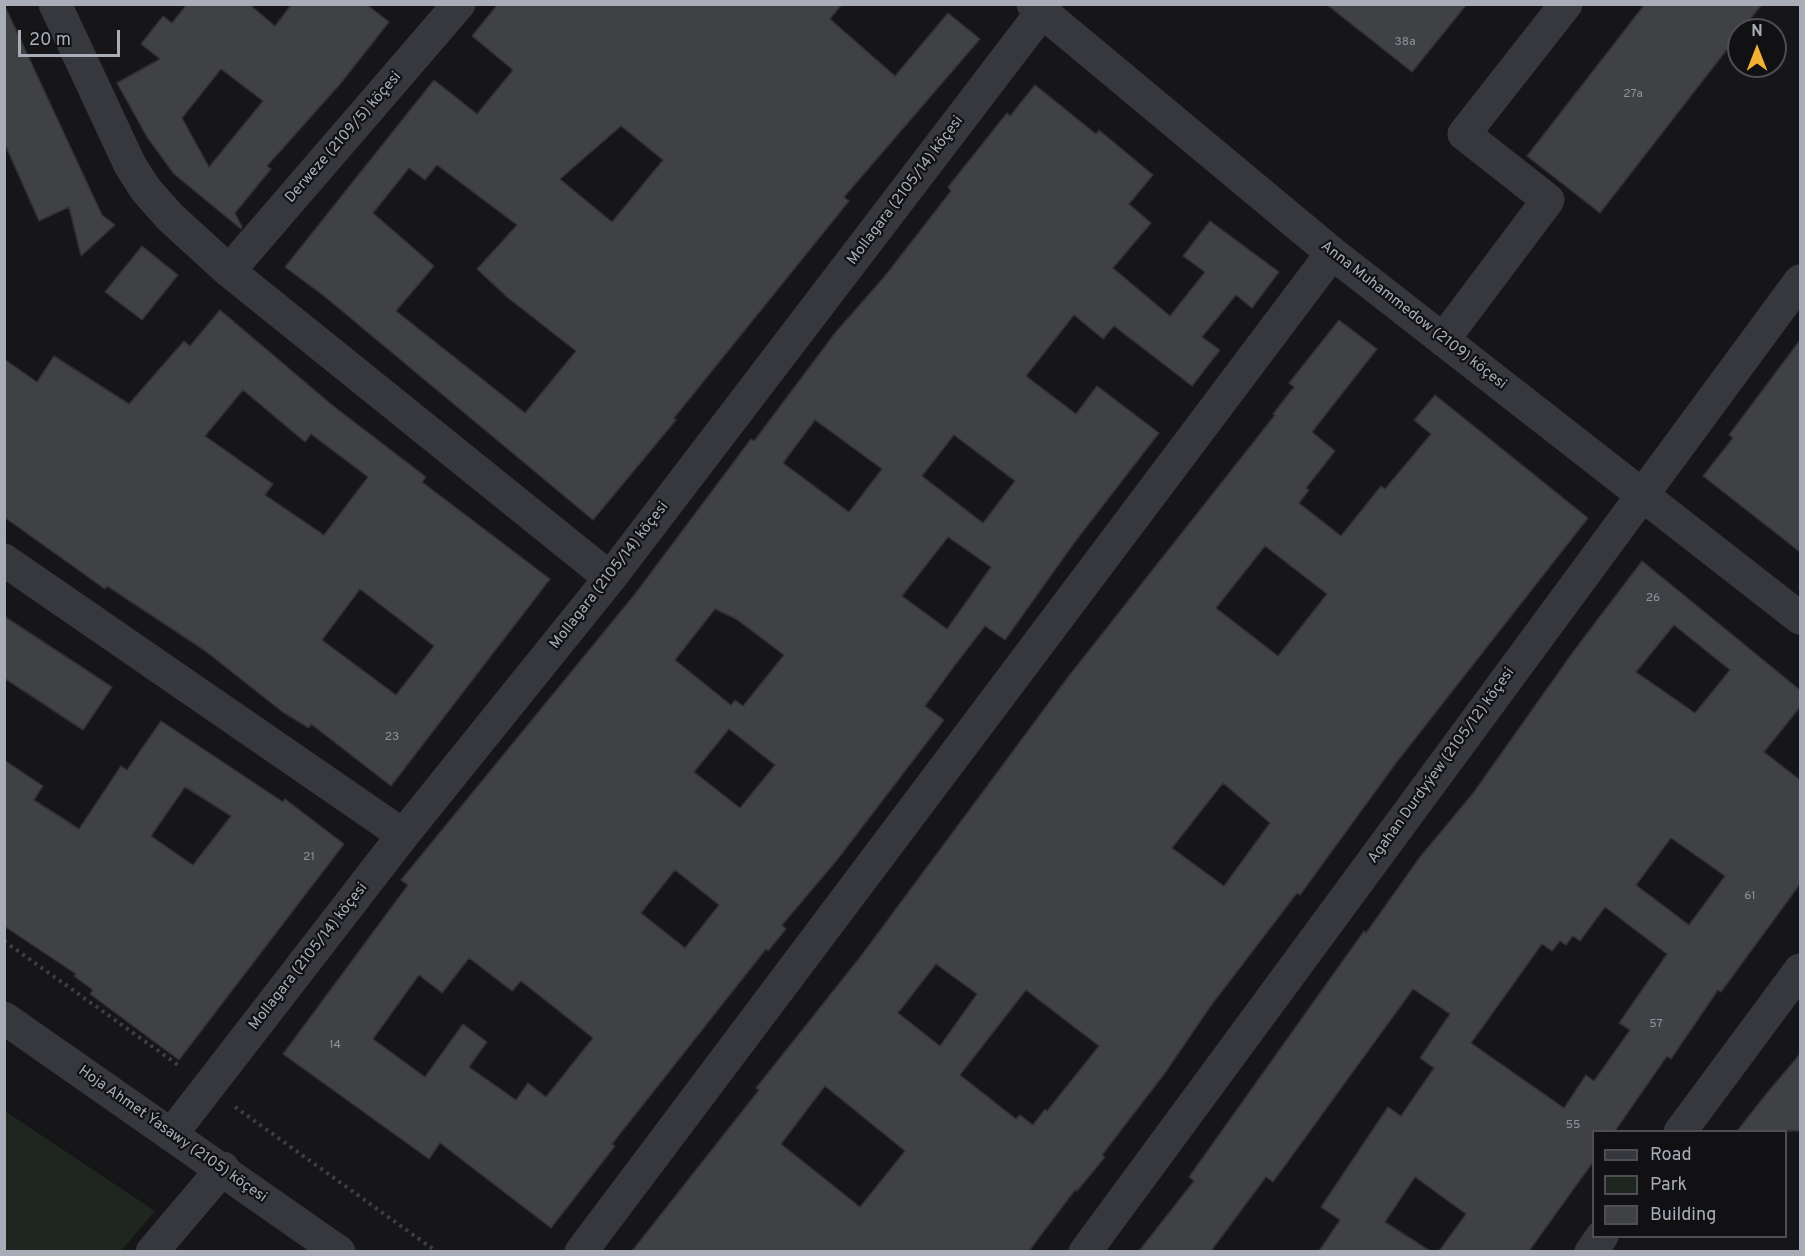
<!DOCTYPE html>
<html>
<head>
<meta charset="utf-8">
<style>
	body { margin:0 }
	#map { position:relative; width:1805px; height:1256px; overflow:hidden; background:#161618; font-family:Overpass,sans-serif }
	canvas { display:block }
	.frame { position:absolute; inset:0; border:6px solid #a8adb8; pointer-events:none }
	.legend { position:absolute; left:1592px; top:1130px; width:195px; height:108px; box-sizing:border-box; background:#111113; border:2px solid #4d4f55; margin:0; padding:8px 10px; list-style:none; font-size:18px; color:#a8adb8 }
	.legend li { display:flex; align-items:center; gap:12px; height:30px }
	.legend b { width:30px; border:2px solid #4d4f55 }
	.north { position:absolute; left:1727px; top:18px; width:60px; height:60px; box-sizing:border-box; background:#111113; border:2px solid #4d4f55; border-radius:50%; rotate:0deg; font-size:16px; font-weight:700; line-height:24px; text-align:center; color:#a8adb8 }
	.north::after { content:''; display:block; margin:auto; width:21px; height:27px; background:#f2b134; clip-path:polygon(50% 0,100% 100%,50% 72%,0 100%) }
	.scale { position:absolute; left:18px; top:30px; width:102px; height:27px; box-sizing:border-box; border:3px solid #a8adb8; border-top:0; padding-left:8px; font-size:18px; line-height:21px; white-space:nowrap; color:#a8adb8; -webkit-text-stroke:4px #111113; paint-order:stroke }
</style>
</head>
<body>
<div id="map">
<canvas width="1805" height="1256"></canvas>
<div class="frame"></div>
<ul class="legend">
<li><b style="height:8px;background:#37383d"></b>Road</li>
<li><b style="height:16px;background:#1e261f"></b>Park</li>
<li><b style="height:16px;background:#404145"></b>Building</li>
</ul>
<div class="north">N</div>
<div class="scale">20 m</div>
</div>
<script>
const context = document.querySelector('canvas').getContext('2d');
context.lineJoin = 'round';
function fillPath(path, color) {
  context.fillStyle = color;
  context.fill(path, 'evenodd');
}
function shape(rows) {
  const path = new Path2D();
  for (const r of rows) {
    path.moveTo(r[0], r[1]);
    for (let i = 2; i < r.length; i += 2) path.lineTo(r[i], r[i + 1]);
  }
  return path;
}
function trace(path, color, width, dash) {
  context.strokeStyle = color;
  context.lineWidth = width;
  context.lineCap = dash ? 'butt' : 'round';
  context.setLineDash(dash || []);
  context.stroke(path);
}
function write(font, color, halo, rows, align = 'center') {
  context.font = font + ' Overpass,sans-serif';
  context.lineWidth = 4.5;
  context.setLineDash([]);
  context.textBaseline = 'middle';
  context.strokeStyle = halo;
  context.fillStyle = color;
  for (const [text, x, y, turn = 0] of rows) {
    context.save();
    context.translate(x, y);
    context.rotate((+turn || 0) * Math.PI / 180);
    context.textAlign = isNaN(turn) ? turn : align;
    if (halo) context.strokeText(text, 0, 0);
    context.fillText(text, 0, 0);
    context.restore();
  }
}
const green = shape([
	[5,1111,155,1211,121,1251,5,1251]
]);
const building = shape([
	[4,4,102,215,115,225,81,256,69,207,39,221,4,142,4,4],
	[187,4,249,4,275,26,292,4,366,4,389,22,341,83,267,166,271,169,235,213,242,227,241,229,174,174,147,137,117,83,160,59,141,44,163,16,172,23,187,4],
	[221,69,263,101,209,167,182,118,221,69],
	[498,4,842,4,830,19,895,76,948,13,980,39,844,197,849,201,674,418,676,420,593,520,324,296,285,267,434,80,477,114,513,70,472,36,498,4],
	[621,126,663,160,612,222,560,179,621,126],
	[437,165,517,225,477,269,507,297,576,351,525,413,396,311,434,266,373,213,409,168,425,180,437,165],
	[1326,4,1467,4,1412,72,1326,4],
	[1645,4,1762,4,1742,30,1739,30,1739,34,1600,213,1527,156,1645,4],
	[1035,85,1096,134,1099,130,1153,175,1129,204,1151,223,1113,268,1170,316,1205,272,1183,256,1210,221,1279,272,1252,308,1236,295,1202,337,1220,350,1192,386,1114,326,1103,339,1074,315,1026,376,1076,414,1097,386,1159,433,1074,543,1005,640,985,626,955,665,925,706,944,720,837,860,782,925,786,929,768,951,766,949,612,1144,615,1146,551,1228,440,1143,429,1159,283,1054,408,885,401,880,635,594,751,439,754,441,835,333,885,276,951,191,948,187,1007,113,1010,116,1035,85],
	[815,420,882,469,849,512,783,463,815,420],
	[954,435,1015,481,983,523,922,476,954,435],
	[948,537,991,567,947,629,902,596,948,537],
	[715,609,736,619,784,655,743,706,735,700,731,705,675,660,715,609],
	[729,729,775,765,740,808,694,772,729,729],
	[675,870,719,905,685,948,641,913,675,870],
	[469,958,512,991,521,981,593,1038,546,1097,528,1083,516,1100,469,1067,487,1042,463,1024,425,1077,373,1039,419,975,442,993,469,958],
	[142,246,178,275,142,320,105,292,142,246],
	[220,310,332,405,426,477,422,482,550,579,391,786,311,724,309,728,284,713,204,650,107,586,105,589,4,517,4,359,37,382,54,356,129,404,184,341,190,346,220,310],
	[243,390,305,442,311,434,368,477,324,535,265,495,273,484,205,436,243,390],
	[360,589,434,646,396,695,322,640,360,589],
	[1339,320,1377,349,1312,432,1335,451,1306,488,1309,490,1299,503,1341,536,1381,486,1385,489,1431,434,1414,420,1435,395,1588,518,1396,763,1300,895,1297,893,1210,1007,1165,1073,1102,1155,1105,1157,1077,1191,1075,1190,1029,1251,632,1251,759,1090,756,1088,861,956,1068,677,1275,415,1273,414,1294,387,1289,383,1339,320],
	[1265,546,1327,594,1278,656,1216,608,1265,546],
	[1223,783,1270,823,1224,886,1172,848,1223,783],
	[936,964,977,994,940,1046,898,1013,936,964],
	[1026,990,1099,1046,1047,1111,1045,1109,1033,1125,1020,1115,1016,1119,960,1075,1026,990],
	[825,1086,905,1151,860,1207,781,1144,825,1086],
	[1800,340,1800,552,1703,476,1733,438,1729,435,1800,340],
	[1642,561,1800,690,1800,707,1764,752,1800,780,1800,884,1721,992,1718,990,1671,1059,1667,1056,1615,1131,1593,1131,1593,1162,1529,1251,1439,1251,1466,1214,1415,1177,1385,1222,1430,1251,1319,1251,1340,1220,1321,1207,1388,1107,1401,1116,1434,1068,1420,1058,1450,1014,1413,989,1273,1182,1266,1177,1211,1251,1139,1251,1194,1181,1189,1177,1364,931,1366,933,1420,857,1474,792,1573,652,1642,561],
	[1674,625,1730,670,1695,713,1636,672,1674,625],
	[1671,838,1725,876,1689,925,1636,885,1671,838],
	[1605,907,1667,954,1619,1023,1630,1030,1594,1081,1586,1075,1564,1108,1471,1043,1542,944,1552,951,1560,941,1566,945,1573,936,1580,941,1605,907],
	[4,616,112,687,83,730,4,678,4,616],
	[161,721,283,802,285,799,344,844,179,1060,90,994,93,990,74,976,76,974,4,926,4,760,43,786,34,800,79,829,121,766,127,770,161,721],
	[185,787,231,816,193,865,151,836,185,787],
	[1800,1054,1800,1131,1737,1131,1767,1093,1800,1054]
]);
const path = shape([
	[4,941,181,1067],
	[235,1107,437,1252]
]);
const minor = shape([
	[55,4,130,165,146,190,170,217,229,271,610,578],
	[1033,4,1332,253,1800,618],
	[229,271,459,4],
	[1443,340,1548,200,1464,134,1566,4],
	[4,560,403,835],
	[4,1018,339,1252],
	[1680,1132,1800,970],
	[171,1135,403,835,610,578,1042,12],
	[152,1252,223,1168],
	[581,1252,1332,253],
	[1085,1252,1800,281],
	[1591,1252,1602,1236]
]);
const numberNames = [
	["38a",1405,43],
	["27a",1633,95],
	["26",1653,599],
	["23",392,738],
	["21",309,858],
	["61",1750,897],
	["57",1656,1025],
	["14",335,1046],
	["55",1573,1126]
];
const streetNames = [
	["Derweze (2109/5) köçesi",344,138,-49],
	["Mollagara (2105/14) köçesi",906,191,-53],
	["Anna Muhammedow (2109) köçesi",1413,316,38],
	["Mollagara (2105/14) köçesi",610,576,-52],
	["Agahan Durdyýew (2105/12) köçesi",1442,766,-54],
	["Mollagara (2105/14) köçesi",309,957,-52],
	["Hoja Ahmet Ýasawy (2105) köçesi",172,1135,35]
];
fillPath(green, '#1e261f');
fillPath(building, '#404145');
trace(building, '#303034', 1.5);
trace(path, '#3d3f44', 4, [3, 4.5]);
trace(minor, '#37383d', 33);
write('12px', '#8e929b', null, numberNames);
write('15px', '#a8adb8', '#111113', streetNames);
</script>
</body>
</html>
